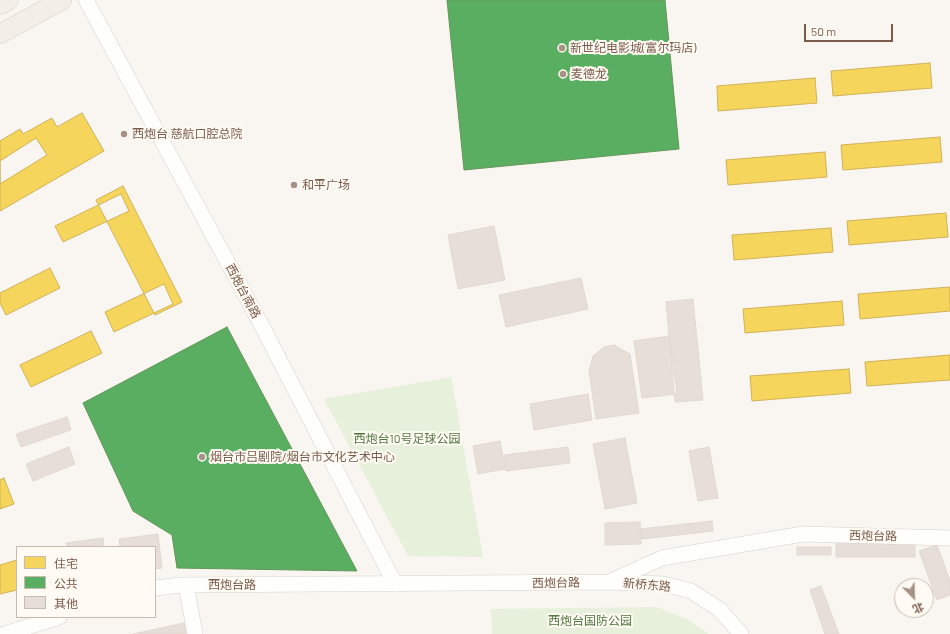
<!DOCTYPE html>
<html>
<head>
<meta charset="utf-8">
<style>
	body { margin:0 }
	#map { position:relative; width:950px; height:634px; overflow:hidden; background:#f9f5f0; font-family:Barlow,"Noto Sans SC",sans-serif }
	canvas { display:block }
	.legend { position:absolute; left:16px; top:546px; width:140px; height:72px; box-sizing:border-box; background:#fffaf3; border:1px solid #cabbb1; margin:0; padding:5px 7px; list-style:none; font-size:12px; color:#7a5c4d }
	.legend li { display:flex; align-items:center; gap:8px; height:20px }
	.legend b { width:20px; border:1px solid #cabbb1 }
	.north { position:absolute; left:894px; top:578px; width:40px; height:40px; box-sizing:border-box; background:#fffaf3; border:1px solid #cabbb1; border-radius:50%; rotate:157deg; font-size:11px; font-weight:700; line-height:16px; text-align:center; color:#7a5c4d }
	.north::after { content:''; display:block; margin:auto; width:14px; height:18px; background:#a69286; clip-path:polygon(50% 0,100% 100%,50% 72%,0 100%) }
	.scale { position:absolute; left:804px; top:24px; width:89px; height:18px; box-sizing:border-box; border:2px solid #7a5c4d; border-top:0; padding-left:5px; font-size:12px; line-height:14px; white-space:nowrap; color:#7a5c4d; -webkit-text-stroke:3px #fffaf3; paint-order:stroke }
</style>
</head>
<body>
<div id="map">
<canvas width="950" height="634"></canvas>
<ul class="legend">
<li><b style="height:11px;background:#f6d55c"></b>住宅</li>
<li><b style="height:11px;background:#5aae61"></b>公共</li>
<li><b style="height:11px;background:#e6ded7"></b>其他</li>
</ul>
<div class="north">北</div>
<div class="scale">50 m</div>
</div>
<script>
const context = document.querySelector('canvas').getContext('2d');
context.lineJoin = 'round';
function fillPath(path, color) {
  context.fillStyle = color;
  context.fill(path, 'evenodd');
}
function shape(rows) {
  const path = new Path2D();
  for (const r of rows) {
    path.moveTo(r[0], r[1]);
    for (let i = 2; i < r.length; i += 2) path.lineTo(r[i], r[i + 1]);
  }
  return path;
}
function trace(path, color, width, dash) {
  context.strokeStyle = color;
  context.lineWidth = width;
  context.lineCap = dash ? 'butt' : 'round';
  context.setLineDash(dash || []);
  context.stroke(path);
}
function write(font, color, halo, rows, align = 'center') {
  context.font = font + ' Barlow,"Noto Sans SC",sans-serif';
  context.lineWidth = 4;
  context.setLineDash([]);
  context.textBaseline = 'middle';
  context.strokeStyle = halo;
  context.fillStyle = color;
  for (const [text, x, y, turn = 0] of rows) {
    context.save();
    context.translate(x, y);
    context.rotate((+turn || 0) * Math.PI / 180);
    context.textAlign = isNaN(turn) ? turn : align;
    if (halo) context.strokeText(text, 0, 0);
    context.fillText(text, 0, 0);
    context.restore();
  }
}
const green = shape([
	[451,377,483,557,408,556,324,399],
	[653,607,660,608,686,619,709,634,492,634,491,609]
]);
const homes = shape([
	[930,63,932,88,833,96,831,71,930,63],
	[815,78,817,103,718,111,717,86,815,78],
	[82,113,104,151,0,211,0,141,20,129,23,134,52,118,57,127,82,113],
	[940,137,942,162,843,170,841,145,940,137],
	[36,138,47,155,0,184,0,161,36,138],
	[825,152,827,177,728,185,726,160,825,152],
	[123,186,182,302,155,315,96,200,123,186],
	[121,194,129,211,63,242,55,226,121,194],
	[946,213,948,237,849,245,847,221,946,213],
	[831,228,833,252,734,260,732,235,831,228],
	[50,268,60,288,6,315,0,303,0,293,50,268],
	[164,284,173,304,114,332,105,312,164,284],
	[950,287,950,311,860,319,858,294,950,287],
	[842,301,844,325,745,333,743,309,842,301],
	[91,331,102,353,31,387,20,365,91,331],
	[950,355,950,380,867,386,865,362,950,355],
	[849,369,851,393,752,401,750,376,849,369],
	[4,478,14,504,0,509,0,480,4,478],
	[17,560,17,590,0,594,0,565,17,560]
]);
const public = shape([
	[447,0,665,0,679,149,464,170,447,0],
	[227,327,357,571,177,568,172,535,133,511,83,403,227,327]
]);
const building = shape([
	[494,226,505,280,458,289,448,235,494,226],
	[581,278,588,309,506,327,499,295,581,278],
	[693,299,703,400,675,402,666,302,693,299],
	[669,336,677,394,642,398,634,341,669,336],
	[614,345,630,354,639,413,596,419,589,371,593,356,604,347,614,345],
	[588,394,592,420,534,430,530,404,588,394],
	[67,417,71,430,21,447,16,434,67,417],
	[625,438,637,503,605,509,593,444,625,438],
	[500,441,505,469,478,474,473,446,500,441],
	[69,447,75,464,33,481,26,464,69,447],
	[568,447,570,463,506,471,504,455,568,447],
	[709,447,718,498,698,501,689,451,709,447],
	[712,521,713,531,642,539,640,529,712,521],
	[640,522,641,544,605,545,605,523,640,522],
	[158,534,162,568,155,569,155,547,120,547,119,539,158,534],
	[103,538,104,547,67,547,66,543,103,538],
	[836,539,915,539,915,557,836,557,836,539],
	[937,545,950,581,950,595,937,600,919,551,937,545],
	[797,547,831,547,831,555,797,555,797,547],
	[821,586,839,634,825,634,810,590,821,586],
	[184,623,186,634,133,634,184,623]
]);
const minor = shape([
	[86,0,262,326,395,584],
	[611,581,662,558,803,534,950,538],
	[186,585,195,634],
	[155,588,181,585,608,582,664,584,691,591,720,610,741,634],
	[5,634,59,617]
]);
const major = shape([
	[0,5,9,0],
	[0,34,62,0]
]);
const markers = [
	[562,48,4,"#a69286"],
	[563,74,4,"#a69286"],
	[124,134,4,"#a69286"],
	[294,185,4,"#a69286"],
	[202,457,4,"#a69286"]
];
const poiNames = [
	["新世纪电影城(富尔玛店)",570,48],
	["麦德龙",571,74],
	["西炮台 慈航口腔总院",132,134],
	["和平广场",302,185],
	["烟台市吕剧院/烟台市文化艺术中心",210,457]
];
const streetNames = [
	["西炮台南路",243,291,62],
	["西炮台路",873,536,1],
	["西炮台路",556,583,-1],
	["西炮台路",232,585],
	["新桥东路",647,585,5]
];
const parkNames = [
	["西炮台10号足球公园",407,439],
	["西炮台国防公园",590,621]
];
fillPath(green, '#e7f0db');
fillPath(homes, '#f6d55c');
trace(homes, '#d1b158', 1);
fillPath(public, '#5aae61');
trace(public, '#64955b', 1);
fillPath(building, '#e6ded7');
trace(building, '#e2d8d2', 1);
trace(minor, '#d7d1cb', 16);
trace(major, '#dad1cc', 20);
trace(minor, '#fefefd', 15);
trace(major, '#f3eee8', 19);
for (const [x, y, r, color] of markers) {
  const dot = new Path2D();
  dot.arc(x, y, r, 0, 2 * Math.PI);
  context.fillStyle = color;
  context.fill(dot);
  trace(dot, '#fffaf3', 1.5);
}
write('12px', '#7a5c4d', '#fffaf3', poiNames, 'left');
write('12px', '#7a5c4d', '#fffaf3', streetNames);
write('12px', '#537a41', '#fffaf3', parkNames);
</script>
</body>
</html>
